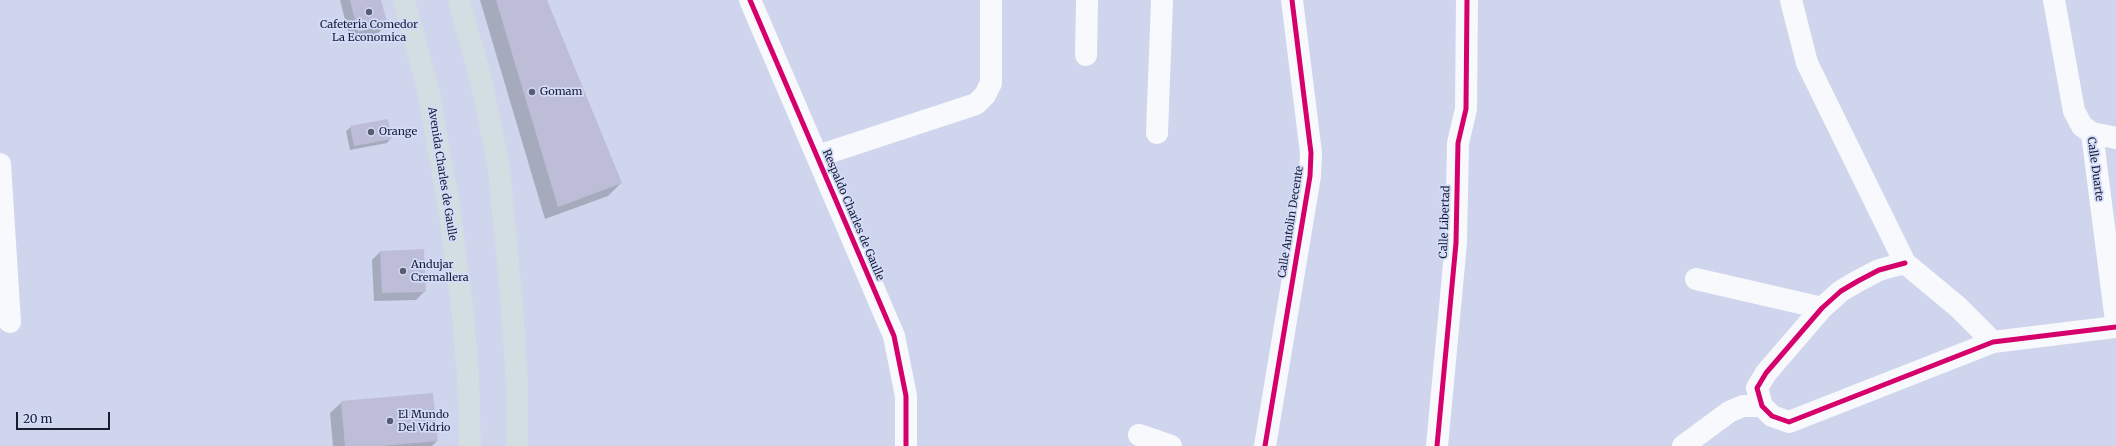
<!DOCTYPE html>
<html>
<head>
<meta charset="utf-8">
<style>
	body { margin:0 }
	#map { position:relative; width:2116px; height:446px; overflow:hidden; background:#cfd5ec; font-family:Merriweather,serif }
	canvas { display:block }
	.scale { position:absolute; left:16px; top:412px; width:94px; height:18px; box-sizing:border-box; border:2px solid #191d30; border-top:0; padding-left:5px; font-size:12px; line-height:14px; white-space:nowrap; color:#191d30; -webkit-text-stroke:3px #d3dcfb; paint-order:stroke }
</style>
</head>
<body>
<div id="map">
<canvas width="2116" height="446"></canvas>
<div class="scale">20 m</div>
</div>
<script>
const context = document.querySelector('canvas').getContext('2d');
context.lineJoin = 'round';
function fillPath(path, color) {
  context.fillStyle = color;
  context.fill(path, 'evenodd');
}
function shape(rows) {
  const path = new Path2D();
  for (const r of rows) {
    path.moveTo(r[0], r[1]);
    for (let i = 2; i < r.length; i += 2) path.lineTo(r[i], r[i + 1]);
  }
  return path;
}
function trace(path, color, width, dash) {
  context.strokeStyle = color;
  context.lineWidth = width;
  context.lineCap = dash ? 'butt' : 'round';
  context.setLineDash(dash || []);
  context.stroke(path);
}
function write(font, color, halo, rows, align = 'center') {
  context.font = font + ' Merriweather,serif';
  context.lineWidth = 3.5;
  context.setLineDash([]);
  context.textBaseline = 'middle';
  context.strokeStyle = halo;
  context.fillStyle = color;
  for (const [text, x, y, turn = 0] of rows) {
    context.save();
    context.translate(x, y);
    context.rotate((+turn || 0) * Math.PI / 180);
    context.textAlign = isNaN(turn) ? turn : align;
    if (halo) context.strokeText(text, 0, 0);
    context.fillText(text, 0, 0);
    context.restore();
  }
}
const shadow = shape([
	[340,0,380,0,387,25,378,33,350,40],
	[480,0,546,0,621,183,608,196,545,219],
	[351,127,391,138,387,143,350,150,346,131],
	[380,252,425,291,416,300,374,301,372,260],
	[342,402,437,441,432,446,333,446,330,413]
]);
const building = shape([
	[350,0,381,0,388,25,358,32],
	[496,0,547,0,622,183,558,207],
	[388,119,392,139,354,146,350,126],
	[424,249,426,292,382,293,380,251],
	[433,393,438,441,381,446,345,446,341,401]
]);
const minor = shape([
	[750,0,894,336,906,396,906,446],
	[1791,0,1807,63,1905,263,1958,307,1993,342],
	[2054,0,2074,111,2082,126,2092,133,2116,321],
	[1086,55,1087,0],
	[1157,133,1162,0],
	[2092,133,2116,138],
	[818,156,976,104,985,95,991,83,991,0],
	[0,164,10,322],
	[1905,263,1879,270,1858,281,1841,291,1822,308,1766,373,1757,388,1762,406,1772,416,1789,422,1993,342,2116,327],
	[1696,279,1822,308],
	[1139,435,1171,446],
	[1265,446,1310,176,1311,153,1292,0],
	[1437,446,1456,243,1458,143,1466,109,1467,0],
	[1683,446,1729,412,1743,406,1762,406]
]);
const primary = shape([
	[404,0,428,90,448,201,462,305,468,374,470,446],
	[459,0,482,84,499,168,512,306,517,386,517,446]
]);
const cycleway = shape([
	[750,0,894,336,906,396,906,446],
	[1905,263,1879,270,1858,281,1841,291,1822,308,1766,373,1757,388,1762,406,1772,416,1789,422,1993,342,2116,327],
	[1265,446,1310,176,1311,153,1292,0],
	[1437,446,1456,243,1458,143,1466,109,1467,0]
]);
const markers = [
	[369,12,4,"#595d72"],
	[532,92,4,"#595d72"],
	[371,132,4,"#595d72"],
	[403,271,4,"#595d72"],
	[390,421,4,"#595d72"]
];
const poiNames = [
	["Cafeteria Comedor",369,25,"center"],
	["La Economica",369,38,"center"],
	["Gomam",540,92],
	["Orange",379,132],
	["Andujar",411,265],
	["Cremallera",411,278],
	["El Mundo",398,415],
	["Del Vidrio",398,428]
];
const streetNames = [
	["Calle Duarte",2095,169,82],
	["Avenida Charles de Gaulle",442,174,81],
	["Respaldo Charles de Gaulle",853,215,67],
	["Calle Antolin Decente",1291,222,-81],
	["Calle Libertad",1445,222,-88]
];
fillPath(shadow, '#0003');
fillPath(building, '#bebdd8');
trace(minor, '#f8f9fc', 22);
trace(primary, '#d3dee2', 22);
trace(cycleway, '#d6006c', 5);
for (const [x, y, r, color] of markers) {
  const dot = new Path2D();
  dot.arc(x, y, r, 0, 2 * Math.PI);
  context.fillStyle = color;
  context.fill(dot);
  trace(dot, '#d3dcfb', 1.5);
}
write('11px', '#191d30', '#d3dcfb', poiNames, 'left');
write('11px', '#191d30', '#d3dcfb', streetNames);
</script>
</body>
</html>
